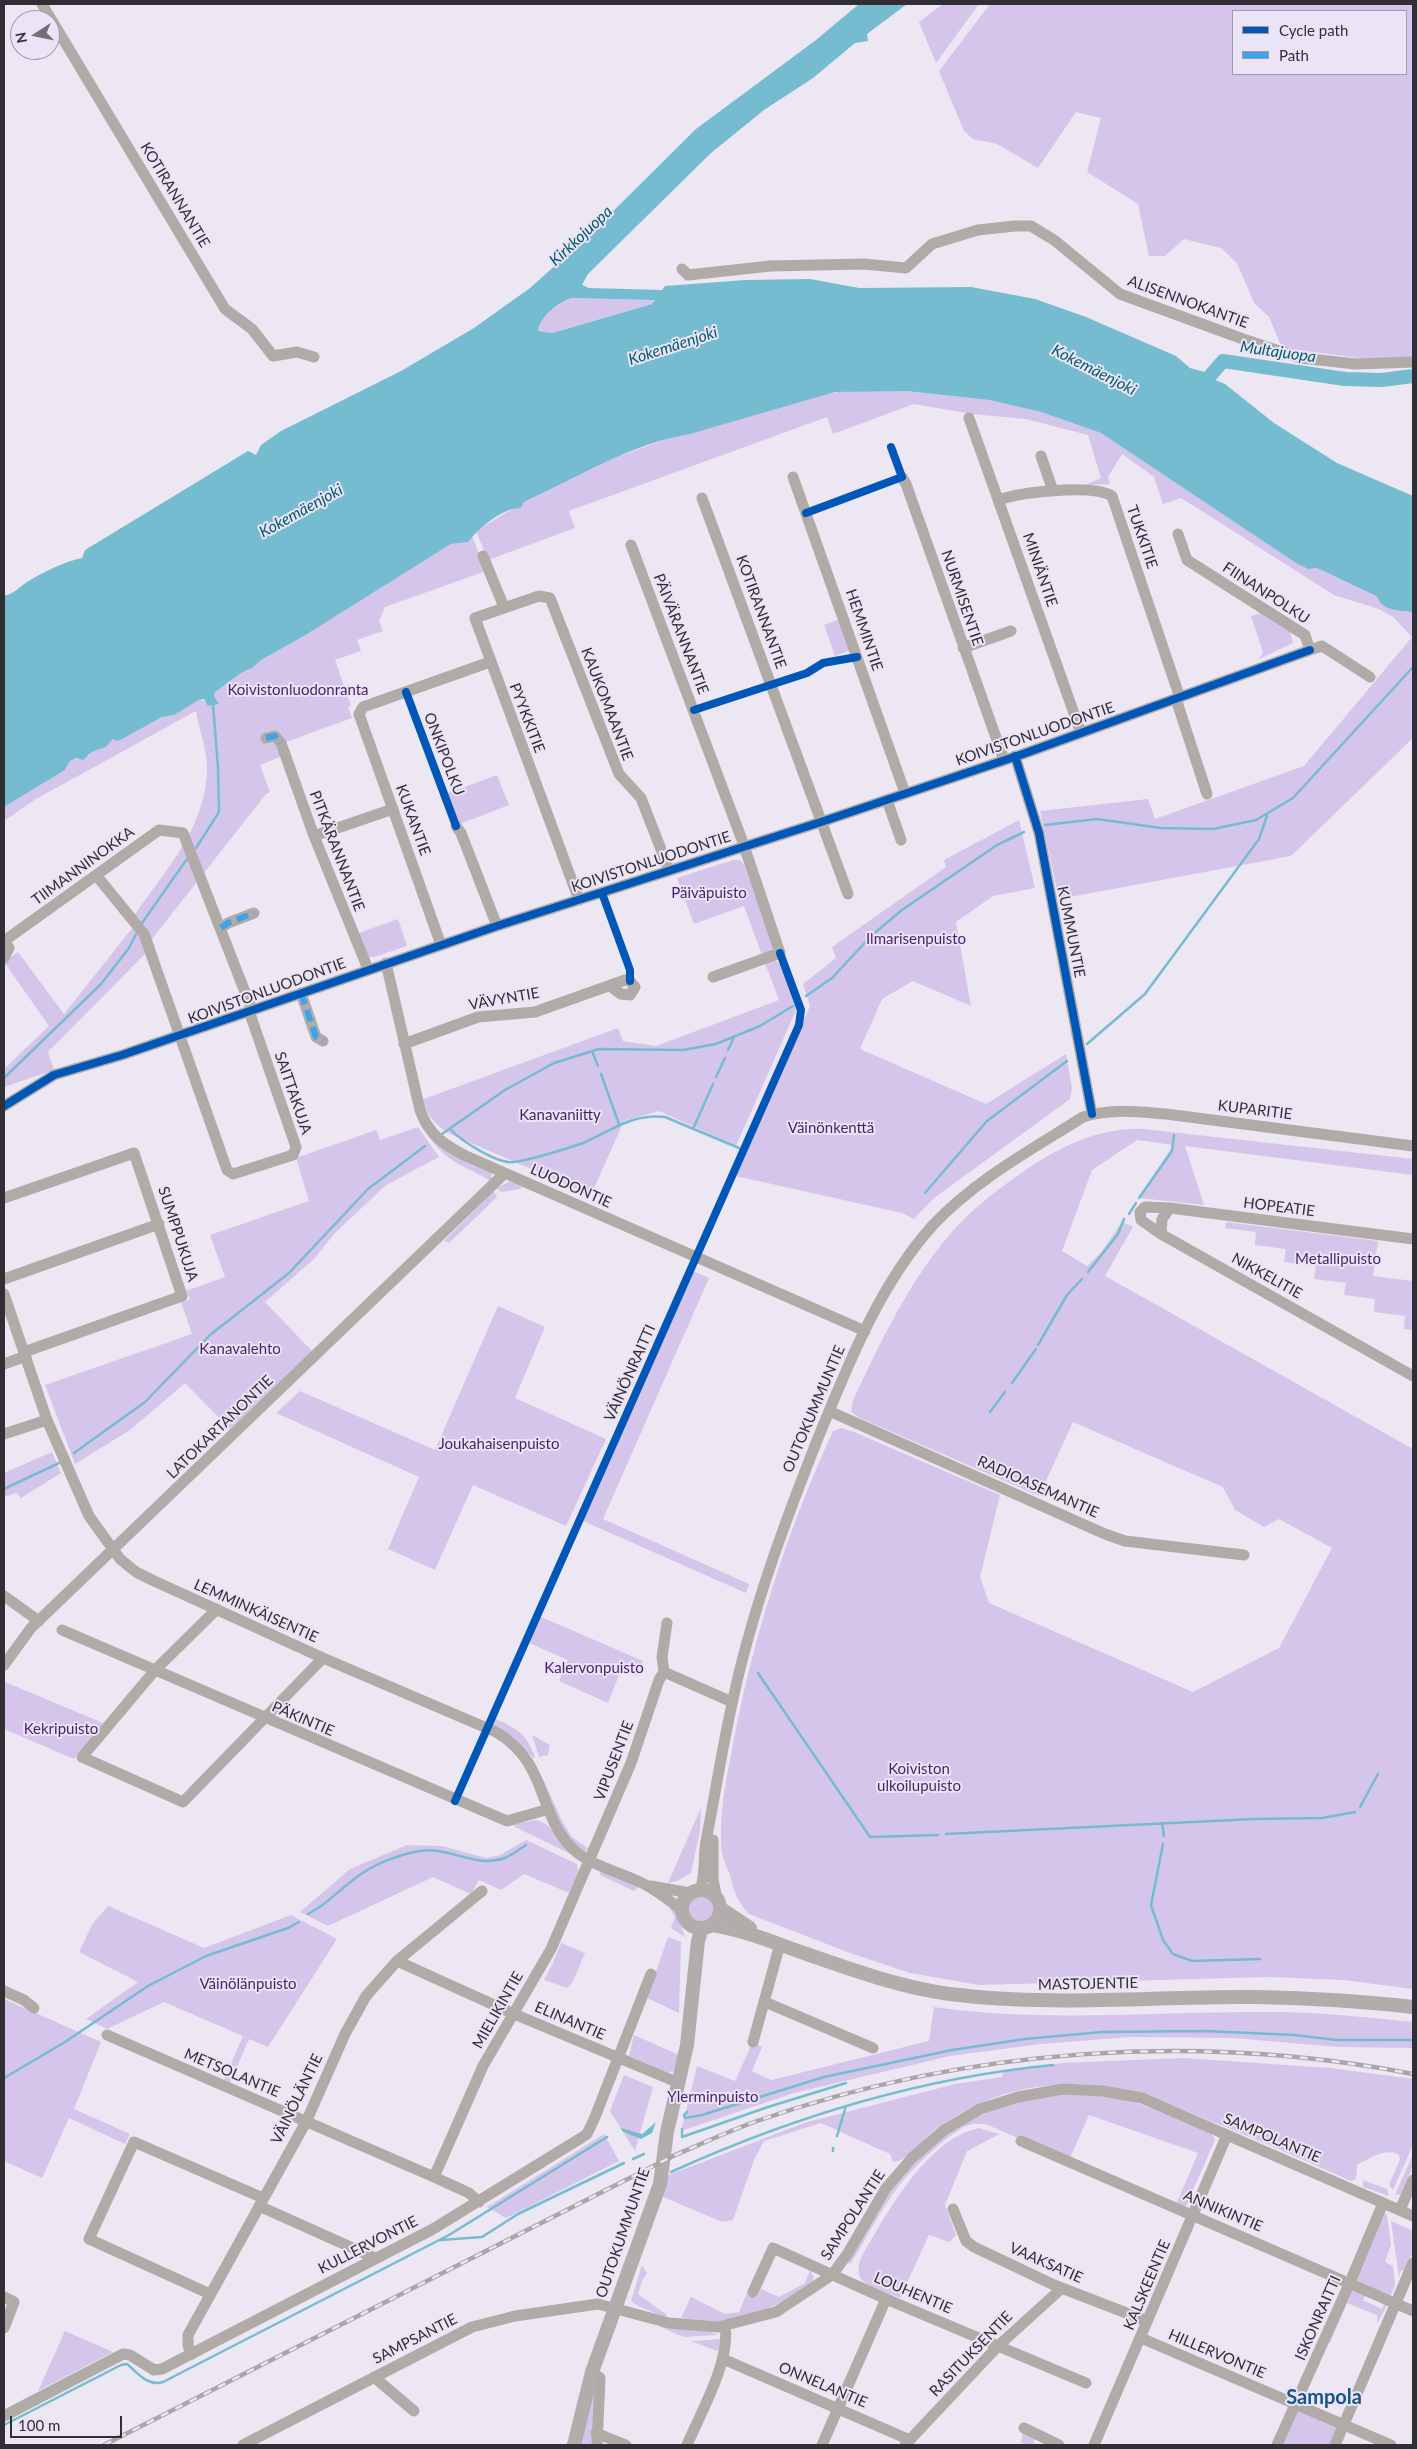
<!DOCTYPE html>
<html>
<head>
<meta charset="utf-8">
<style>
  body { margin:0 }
  #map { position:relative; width:1417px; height:2449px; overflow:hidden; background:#ece7f2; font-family:Lato,sans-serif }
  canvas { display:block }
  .frame { position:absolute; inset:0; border:5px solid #312e35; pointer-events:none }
  .legend { position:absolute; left:1232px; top:10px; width:175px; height:65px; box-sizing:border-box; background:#ebe3f6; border:1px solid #a19ba9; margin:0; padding:6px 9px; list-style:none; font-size:15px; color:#312e35 }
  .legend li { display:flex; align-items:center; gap:10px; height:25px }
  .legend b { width:25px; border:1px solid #a19ba9 }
  .north { position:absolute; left:10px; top:10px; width:50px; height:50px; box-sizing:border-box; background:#ebe3f6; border:1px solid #a19ba9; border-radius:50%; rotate:259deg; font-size:14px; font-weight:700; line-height:20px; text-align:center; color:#312e35 }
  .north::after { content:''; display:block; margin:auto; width:18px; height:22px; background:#726f77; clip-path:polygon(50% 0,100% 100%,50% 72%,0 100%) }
  .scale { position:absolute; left:10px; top:2416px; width:112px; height:22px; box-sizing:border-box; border:2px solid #312e35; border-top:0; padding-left:6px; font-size:15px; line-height:18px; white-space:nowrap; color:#312e35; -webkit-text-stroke:4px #ebe3f6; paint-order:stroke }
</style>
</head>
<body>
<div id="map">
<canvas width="1417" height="2449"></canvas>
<div class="frame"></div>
<ul class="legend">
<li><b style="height:6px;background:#0057b8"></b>Cycle path</li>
<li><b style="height:6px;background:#3ea3eb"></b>Path</li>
</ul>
<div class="north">N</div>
<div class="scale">100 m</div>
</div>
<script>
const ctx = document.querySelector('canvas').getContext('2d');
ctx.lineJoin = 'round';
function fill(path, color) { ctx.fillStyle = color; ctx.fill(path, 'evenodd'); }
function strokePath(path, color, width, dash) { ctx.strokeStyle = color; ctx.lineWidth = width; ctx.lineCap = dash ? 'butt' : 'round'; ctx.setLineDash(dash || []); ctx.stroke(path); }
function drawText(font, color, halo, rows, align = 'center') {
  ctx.font = font + ' Lato,sans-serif'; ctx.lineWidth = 4; ctx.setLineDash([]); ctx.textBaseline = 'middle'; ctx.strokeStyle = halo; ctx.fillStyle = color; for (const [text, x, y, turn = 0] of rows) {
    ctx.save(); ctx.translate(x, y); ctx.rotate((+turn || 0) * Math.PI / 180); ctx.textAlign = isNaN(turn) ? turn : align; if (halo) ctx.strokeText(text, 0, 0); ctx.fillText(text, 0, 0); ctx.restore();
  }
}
const green = new Path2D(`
  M943 4H979L936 63 919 22Z
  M990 4H1413V360H1374L1282 348 1269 317 1254 303 1237 263 1221 248 1184 239 1165 256H1149L1138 204 1087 172 1101 118 1076 112 1038 168 997 144 973 139 964 131 939 71ZM1233 11H1406V74H1233Z
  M571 298 655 300 652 304 551 333 538 331C541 314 557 305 571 298Z
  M848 391H906L989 400 1041 412 1101 433 1296 563 1308 569 1317 568 1378 597C1385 611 1400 611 1413 612V738L1291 856 1059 899 1040 811 1148 799 1155 819 1304 766 1412 637 1393 617 1379 609 1334 595 1181 498 1163 504 1154 477 1122 454 1108 477 1110 484 1085 485 1101 478 1088 435 1026 419 972 414 914 404 833 434 827 417 569 511 575 528 488 560 476 531 514 508H521L524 502 608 460 672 437 700 431 824 394Z
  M472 536 486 571 385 607 379 621 383 631 357 640 361 651 335 660 351 706 348 707 352 718 286 742 290 753 260 765 270 792 266 794 152 939 158 958 150 961 146 953 48 1052 54 1070 4 1087V1069L49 1026 4 962 18 952 64 1014 133 927 135 914C166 870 207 825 207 768 207 750 199 729 196 711L36 799 4 821V807L65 770 70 761 89 756 92 752 106 747 113 739 163 717 174 715 199 700 218 704 214 696 215 692 241 673 252 668 261 660 304 636 451 544 468 542Z
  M1261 613 1290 631 1293 643 1257 660 1263 654 1262 649 1251 616Z
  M840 619 850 650 835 656 824 625Z
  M497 775 509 805 457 825 445 794Z
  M1019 820 1035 888 993 896 956 922 971 1006 913 981 882 999 860 1049 986 1104 1066 1054 1072 1088 1070 1099 934 1198 914 1219 902 1213 736 1176 810 1006 803 984 836 958 832 947 946 867 944 860Z
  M733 860H740L744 865 774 944 771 952 762 955 744 906 694 924 677 878Z
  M398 919 407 946 374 957H367L356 934Z
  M774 960 781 964 797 1008 736 1146 659 1111 624 1121 591 1195 448 1133C435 1124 427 1115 421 1100L618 1028 623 1041 656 1046 779 1000 765 963Z
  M418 1127 439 1157 386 1185 335 1233 314 1259 265 1302 312 1351 230 1429 185 1383 130 1430 75 1464 45 1385 192 1334 181 1302 190 1299 186 1291 225 1277 210 1235 309 1201 296 1158 376 1130 380 1140Z
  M423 1128 488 1169 492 1174 491 1181C459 1163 444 1162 423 1128Z
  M1143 1129 1413 1159V1175L1185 1146 1204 1205 1139 1198 1173 1145 1137 1140 1092 1170 1062 1251 1087 1266 1102 1251 1122 1222 1133 1227 1105 1276 1413 1449V1989L1344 1980 1269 1977 979 1985 910 1973 850 1953 749 1914C737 1901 734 1891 730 1875 727 1867 723 1860 722 1853 718 1822 725 1786 731 1755 751 1644 786 1533 833 1431L841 1428 854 1432 1000 1495 980 1577 989 1603 1193 1692 1279 1648 1332 1548 1279 1519 1264 1527 1235 1510 1223 1487 1165 1462 1167 1457 1165 1462 1073 1422 1039 1496 860 1418 851 1412 853 1400C880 1344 906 1287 946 1239 970 1209 1002 1186 1033 1165 1066 1144 1103 1127 1143 1129Z
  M510 1181 521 1186V1189L501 1192 497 1188Z
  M494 1191 497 1197 449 1243 444 1241Z
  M1226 1222 1378 1241 1373 1276 1413 1281V1330L1404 1329 1405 1316 1374 1312 1375 1299 1344 1295 1346 1283 1314 1279 1316 1266 1284 1262 1286 1249 1255 1245 1256 1232 1225 1228Z
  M693 1271 709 1278 603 1519 749 1584 746 1593 581 1520Z
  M498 1306 545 1327 515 1398 606 1439 566 1526 473 1485 435 1570 388 1549 419 1477 276 1413 300 1391 435 1450Z
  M52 1452 61 1473 21 1498 16 1493 4 1497V1473Z
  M539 1616 643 1661 636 1676 621 1670 608 1703 559 1681 568 1660 527 1642Z
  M5 1682 103 1723 74 1759 4 1729Z
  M494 1718C518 1730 525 1731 535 1757L533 1758 512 1736 491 1724Z
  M532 1735 550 1745 548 1755 539 1757Z
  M538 1768 563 1823 572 1837 589 1849 585 1851C560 1841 548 1792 538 1768Z
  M701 1808 700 1831 691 1873 677 1881 668 1883Z
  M536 1820C552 1823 561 1842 571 1854L515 1827 514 1824Z
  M526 1840 577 1864 578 1872 569 1893 524 1874 501 1890 479 1880 471 1894 433 1877 328 1926 300 1912 350 1869 407 1845 442 1846 486 1858 500 1855Z
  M600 1870 638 1887 634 1891 600 1875Z
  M687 1909a13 13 0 1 1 26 0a13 13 0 1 1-26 0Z
  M108 1906 204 1948 291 1915 337 1939 268 2047 249 2039 230 2083 224 2080 243 2036 164 2002 107 2029 86 2019 138 1982 79 1952 93 1923Z
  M669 1907 676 1912 685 1937 671 1928 675 1917Z
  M668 1937 681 1942 679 2013 647 1998Z
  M561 1943 585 1953 572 1983 567 1988 544 1980 552 1965Z
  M4 1999 101 2042 74 2109 130 2134 125 2144 69 2118 42 2178 4 2161Z
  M934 2007C1045 2023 1158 2011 1270 2012 1318 2012 1365 2017 1413 2022V2048L1338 2047 1234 2038 1131 2037 1041 2044 950 2056 794 2093 681 2131 697 2066 735 2081 753 2042 762 2047 752 2071 771 2080 929 2041Z
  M634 2035 679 2055 673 2072H667L629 2056Z
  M1183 2058 1331 2068 1413 2079V2145L1393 2190 1389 2185 1400 2160 1399 2155C1385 2147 1369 2159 1357 2165L1356 2179 1351 2181C1301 2159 1250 2136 1198 2116 1172 2105 1145 2093 1116 2088 1076 2081 1032 2084 993 2098 974 2106 954 2116 937 2128 923 2138 911 2160 893 2162L890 2154 821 2123 764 2141 754 2160 733 2220 722 2222 661 2196 667 2176 674 2173 804 2123 955 2084 1002 2077 1004 2070 1062 2063Z
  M624 2075 653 2087 635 2151 610 2111Z
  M1059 2094C1081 2095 1103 2095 1125 2100 1155 2107 1184 2122 1212 2134L1215 2140 1186 2206 1176 2205 1198 2153 1089 2115 1070 2158 1065 2159 988 2125C981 2124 975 2123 969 2125 948 2133 908 2172 895 2191 879 2213 866 2239 851 2263H847C863 2237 876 2208 894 2184 936 2129 992 2103 1059 2094Z
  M979 2128 1000 2134 967 2151 945 2205 956 2235 949 2242 929 2235 900 2298C889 2293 865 2288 860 2277 854 2263 868 2246 874 2235 896 2198 933 2137 979 2128Z
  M604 2134 619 2161 506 2218 487 2207Z
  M1413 2154V2166L1401 2194 1395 2195Z
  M1363 2180 1387 2189 1389 2196 1363 2187Z
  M1384 2213 1387 2215 1391 2244 1385 2262 1393 2266 1395 2284 1391 2295 1355 2282Z
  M1391 2221 1413 2231V2251L1405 2271 1401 2270 1399 2277Z
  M642 2265 647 2273 642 2281 638 2294 667 2315 665 2317 638 2306 631 2301Z
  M810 2270 813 2276V2283C784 2302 752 2321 716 2321 704 2321 693 2319 681 2318L691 2297 725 2314 739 2312 747 2293 757 2297 761 2289 779 2297 805 2283Z
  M1350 2289 1366 2294 1363 2300 1382 2309 1385 2302 1388 2303 1377 2324V2315L1347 2303 1330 2343 1328 2342Z
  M658 2326 711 2332 717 2335 684 2337Z
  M65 2331 113 2352 38 2391Z
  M720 2339 722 2347 717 2351 691 2341Z
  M595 2385 593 2445H579Z
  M1298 2410 1336 2426 1337 2429 1330 2445H1283Z
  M1023 2433 1035 2438 1033 2445 1021 2443Z`);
const water = new Path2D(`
  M859 4H907L867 34 868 41 855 43 813 78 764 110 711 153 588 274 582 285 589 288 662 290 665 286 745 280 810 279 859 288 971 287 1035 299 1086 317 1176 356 1190 368 1212 374 1215 380 1225 384 1274 423 1337 463 1413 496V612C1404 611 1388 611 1382 604 1378 601 1380 598 1374 595L1317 568 1308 569 1296 563 1101 433 1041 412 989 400 906 391 835 392 690 434C630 444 578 477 524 502L521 508C503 507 479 528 468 542L451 544 304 636 261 660 252 668 241 673 215 692 214 696 219 704 208 706 204 699 199 700 174 715 162 717 122 739 117 741 113 739 106 747 92 752 83 760 77 758 70 761 65 770 4 807V596C15 593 18 588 27 582 44 572 63 562 82 558L85 550 248 451 256 455 261 445 281 431 401 371 474 328 530 288 585 239 696 129 816 40ZM571 298 655 300 652 304 552 333 538 331C541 315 557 304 571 298Z
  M656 2122 652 2133 641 2139 622 2131 621 2128 642 2134Z`);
const stream = new Path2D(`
  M1045 825 1097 819 1161 828 1213 829 1256 820 1293 798 1413 667
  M196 848 219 812 218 768 213 704
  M142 923 187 859
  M806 996 832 978 871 936 902 910 997 845 1024 832
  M1087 1044 1145 994 1259 839 1267 816
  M728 1050 734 1037
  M592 1051 598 1066
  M601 1074 619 1124
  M716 1077 725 1058
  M4 1078 101 984 129 948 136 934
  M450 1129C460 1140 497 1164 513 1162 527 1161 569 1148 583 1143 611 1131 632 1113 665 1117L739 1148
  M693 1129 713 1084
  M442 1134 505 1090 554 1063 599 1049 683 1050 716 1044 760 1026 793 1006
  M925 1193 987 1121 1067 1061
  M1139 1198 1172 1151 1174 1135
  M1129 1214 1136 1203
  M1088 1272 1118 1234 1124 1219
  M1038 1345 1067 1295 1082 1279
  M1012 1383 1036 1349
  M990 1412 1005 1392
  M74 1453 145 1402 210 1335 289 1273 368 1189 425 1146
  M4 1489 59 1463
  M758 1673 870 1837 938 1835
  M1360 1807 1378 1774
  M1162 1823 1164 1836
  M946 1834 1254 1819 1322 1818 1355 1812
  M1163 1844 1151 1905 1163 1940 1173 1954 1192 1961 1260 1959
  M308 1914C326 1905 337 1892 353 1880 371 1865 397 1855 420 1851 450 1846 477 1870 507 1857 513 1854 520 1849 526 1845
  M4 2078 65 2042 148 1986 206 1956 288 1928 299 1922
  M687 2112 684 2115 685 2118 702 2115 824 2077 952 2050 1025 2039 1102 2032 1206 2031 1294 2035 1337 2040H1413
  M682 2129V2137L768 2107 846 2083
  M837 2136 846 2106
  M833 2151V2148
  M633 2159 644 2154
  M671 2172C792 2117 920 2078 1053 2065
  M441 2240 482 2237 518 2214 624 2163
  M4 2425 121 2365 127 2364C138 2373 148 2387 163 2382L449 2235 607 2137`);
const river = new Path2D(`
  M1199 386 1203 384 1223 361 1345 379 1382 380 1413 376`);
const minor = new Path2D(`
  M42 4 225 309 252 329 273 356 297 352 314 357
  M682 269 688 275 770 266 864 264 906 268 932 244 978 230 1015 226H1031L1054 240 1120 294 1243 339 1300 358 1356 364 1413 362
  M969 418 1081 733
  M1041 456 1053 491
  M793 477 905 793
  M902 477 906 484 1004 760
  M702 498 848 894
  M999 500C1021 492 1092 484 1112 496L1180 698
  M1178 534 1187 560 1305 635 1310 650 1322 646 1370 677
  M631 545 742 840 780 953 713 977
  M483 556 504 607
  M963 648 1011 631
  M1176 699 1207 794
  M266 738 275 736 281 743 314 836 368 969
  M1015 756 1039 833 1092 1114
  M887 800 901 840
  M456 826 461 833 497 926
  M314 836 393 809
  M96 875 144 934 227 1170 233 1174 293 1155 296 1147 249 1011
  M579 900 475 618 539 596 550 598 619 774 641 798 669 870
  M221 928 228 923 254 913
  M4 941 159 830 183 833 252 1010
  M441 945 359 714 363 707 490 662
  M4 958 9 948 5 941
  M386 963 420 1110C428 1134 444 1145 466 1156L865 1331
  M301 993 316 1037 323 1041
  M404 1044 478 1017 535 1012 625 980 630 981 635 987 630 995 621 994 610 986
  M4 1106 54 1075 122 1055 497 926 821 822 1023 754 1310 650
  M4 1198 134 1153 182 1296 24 1352
  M1170 1208 1145 1207 1140 1212 1141 1220 1161 1234 1413 1376
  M1161 1234 1162 1219 1170 1208 1413 1239
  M4 1279 159 1224
  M4 1294 47 1420 89 1516 120 1559 136 1572 152 1580 323 1658 496 1732C548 1762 537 1813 572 1848 588 1865 623 1873 644 1884 657 1891 670 1901 682 1910
  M4 1364 26 1356
  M829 1411 1105 1534 1125 1541 1244 1555
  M4 1434 47 1420
  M4 1596 39 1621
  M217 1609 156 1669 82 1757 183 1802 323 1658
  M667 1623 662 1657 664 1672 732 1702
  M62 1630 507 1821 549 1809
  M4 1665 31 1628 505 1173
  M713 1840V1879L717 1899
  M651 1886 690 1893
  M700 1890C706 1874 703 1858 706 1841 715 1795 722 1749 732 1704 751 1613 784 1524 818 1438 848 1365 879 1285 933 1225 975 1180 1031 1150 1083 1117 1109 1108 1139 1112 1166 1114L1413 1146
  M397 1961 514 2014 679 2083
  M4 1991 24 2000 34 2008
  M765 2002 873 2048
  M107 2035 434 2177 469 2193 479 2202
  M753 2042 780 1944
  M1021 2141 1413 2311
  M434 2177 483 2066 551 1949 631 1763 659 1680 664 1672
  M259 2206 375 2258
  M953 2209 966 2241 974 2247 1054 2285 1147 2321
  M1400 2210 1413 2180
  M753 2292 773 2248 886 2299 1086 2383
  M210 2294 89 2239 134 2142 263 2198
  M4 2297 14 2302 4 2328
  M1141 2338 1391 2445
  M192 2354 188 2346V2335L306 2122 345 2034 366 1996 397 1961 482 1891
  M723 2359 910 2440
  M592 2372 600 2378 597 2445
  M374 2377 414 2411
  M4 2416 123 2354 130 2355 154 2370 162 2369 433 2229 581 2138 587 2134 595 2117 651 1974
  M1024 2428 1059 2445
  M596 2433 626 2445
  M243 2445 472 2327 515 2316 598 2304 669 2323 718 2327 776 2312 832 2275 848 2253 886 2188 912 2158 944 2130 980 2109 1018 2097 1063 2089 1103 2091 1142 2098 1413 2216
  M687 2445C700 2414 731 2360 725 2327
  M822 2445 886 2299
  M905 2445 998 2346 1062 2288
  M1094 2445 1227 2135
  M1277 2445 1350 2282 1383 2203
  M1335 2445 1413 2263`);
const major = new Path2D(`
  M682 1909a19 19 0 1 1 38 0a19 19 0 1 1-38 0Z
  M720 1908 750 1928
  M711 1925C741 1929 770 1941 798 1951 847 1968 898 1987 950 1994 1052 2007 1153 1996 1255 1997 1308 1998 1361 2001 1413 2007
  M574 2445 592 2372 660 2184 667 2132 687 2045 698 1941 702 1928`);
const rail = new Path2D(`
  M104 2445 673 2156C701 2144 729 2131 757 2121 967 2048 1195 2032 1413 2074`);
const quiet = new Path2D(`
  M266 738 275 736 281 743
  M221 928 228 923 254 913
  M301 993 316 1037 323 1041`);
const cycleway = new Path2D(`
  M806 513 902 477 891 447
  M406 692 456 826
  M694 710 807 673 823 663 857 657
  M1015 756 1039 833 1092 1114
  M602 893 630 970V981
  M4 1106 54 1075 122 1055 497 926 821 822 1023 754 1310 650
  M455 1801 799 1025 801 1010 780 953`);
const streetNames = [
  ["KOTIRANNANTIE",175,195,59],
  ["ALISENNOKANTIE",1188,302,20],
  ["TUKKITIE",1142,537,71],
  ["MINIÄNTIE",1040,570,71],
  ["FIINANPOLKU",1266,593,33],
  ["NURMISENTIE",962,598,71],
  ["KOTIRANNANTIE",761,612,70],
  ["HEMMINTIE",864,630,71],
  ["PÄIVÄRANNANTIE",681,634,69],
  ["KAUKOMAANTIE",607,704,69],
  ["PYYKKITIE",527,718,69],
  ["KOIVISTONLUODONTIE",1035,734,-19],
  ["ONKIPOLKU",444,754,69],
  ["KUKANTIE",413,820,70],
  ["PITKÄRANNANTIE",337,851,69],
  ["KOIVISTONLUODONTIE",651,862,-18],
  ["TIIMANNINOKKA",83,866,-36],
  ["KUMMUNTIE",1071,932,79],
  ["KOIVISTONLUODONTIE",267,991,-20],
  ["VÄVYNTIE",504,999,-10],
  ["SAITTAKUJA",293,1093,71],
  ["KUPARITIE",1255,1110,7],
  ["LUODONTIE",571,1186,24],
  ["HOPEATIE",1279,1207,7],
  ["SUMPPUKUJA",178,1234,72],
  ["NIKKELITIE",1267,1276,29],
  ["VÄINÖNRAITTI",630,1373,-66],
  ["OUTOKUMMUNTIE",814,1409,-67],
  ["LATOKARTANONTIE",220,1427,-44],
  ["RADIOASEMANTIE",1038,1487,24],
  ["LEMMINKÄISENTIE",256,1611,24],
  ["PÄKINTIE",303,1719,23],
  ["VIPUSENTIE",614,1761,-69],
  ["MASTOJENTIE",1088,1984,-1],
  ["MIELIKINTIE",498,2010,-60],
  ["ELINANTIE",570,2021,23],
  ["METSOLANTIE",232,2073,23],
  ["VÄINÖLÄNTIE",297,2099,-64],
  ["SAMPOLANTIE",1272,2138,23],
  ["ANNIKINTIE",1223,2211,23],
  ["SAMPOLANTIE",853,2215,-57],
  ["OUTOKUMMUNTIE",623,2233,-71],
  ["KULLERVONTIE",368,2245,-27],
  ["VAAKSATIE",1046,2263,24],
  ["KALSKEENTIE",1147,2285,-67],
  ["LOUHENTIE",913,2293,23],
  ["ISKONRAITTI",1318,2318,-66],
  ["SAMPSANTIE",415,2339,-27],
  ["RASITUKSENTIE",971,2354,-46],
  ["HILLERVONTIE",1217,2354,23],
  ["ONNELANTIE",823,2385,23]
];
const parkNames = [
  ["Koivistonluodonranta",298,690],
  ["Päiväpuisto",709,893],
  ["Ilmarisenpuisto",916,939],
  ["Kanavaniitty",560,1115],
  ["Väinönkenttä",831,1128],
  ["Metallipuisto",1338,1259],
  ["Kanavalehto",240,1349],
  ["Joukahaisenpuisto",499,1444],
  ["Kalervonpuisto",594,1668],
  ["Kekripuisto",61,1729],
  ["Koiviston",919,1769],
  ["ulkoilupuisto",919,1786],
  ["Väinölänpuisto",248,1984],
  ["Ylerminpuisto",713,2097]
];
const waterNames = [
  ["Kirkkojuopa",581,236,-43],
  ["Kokemäenjoki",673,346,-18],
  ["Multajuopa",1278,352,8],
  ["Kokemäenjoki",1094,370,27],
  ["Kokemäenjoki",301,511,-29]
];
const districtNames = [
  ["Sampola",1324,2398]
];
fill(green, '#d6c5eb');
fill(water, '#75bcd0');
strokePath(stream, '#75bcd0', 2.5);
strokePath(river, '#75bcd0', 14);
strokePath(minor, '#b0aba7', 11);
strokePath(major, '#b2acab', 14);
strokePath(rail, '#aaa6a5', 4.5);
strokePath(rail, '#ebe3f6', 2.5, [8]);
strokePath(quiet, '#3ea3eb', 6, [12, 6]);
strokePath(cycleway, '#0057b8', 8);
drawText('15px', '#312e35', '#ebe3f6', streetNames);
drawText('15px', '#481f6c', '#ebe3f6', parkNames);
drawText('italic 16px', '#005c6d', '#ebe3f6', waterNames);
drawText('bold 20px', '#145585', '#ebe3f6', districtNames);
</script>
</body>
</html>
